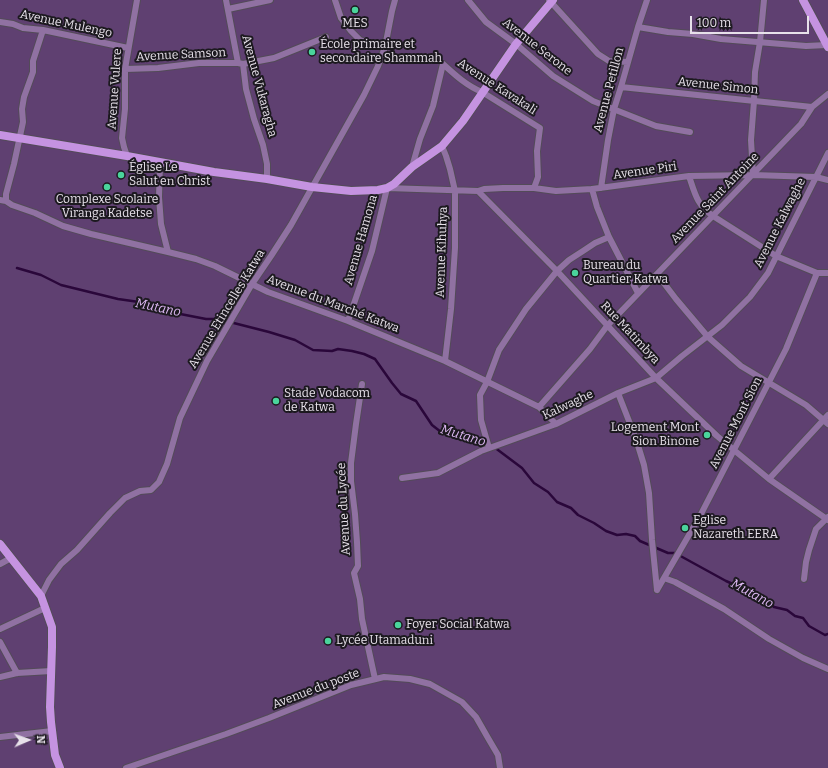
<!DOCTYPE html>
<html>
<head>
<meta charset="utf-8">
<style>
  body { margin:0 }
  #map { position:relative; width:828px; height:768px; overflow:hidden; background:#372f3c; font-family:Bitter,serif }
  canvas { display:block }
  .north { position:absolute; left:8px; top:720px; width:40px; height:40px; -webkit-text-stroke:3px #1c191f; paint-order:stroke; rotate:88deg; font-size:11px; font-weight:700; line-height:16px; text-align:center; color:#e7e1ea }
  .north::after { content:''; display:block; margin:auto; width:14px; height:18px; background:#e7e1ea; clip-path:polygon(50% 0,100% 100%,50% 72%,0 100%) }
  .scale { position:absolute; left:690px; top:16px; width:119px; height:18px; box-sizing:border-box; border:2px solid #e7e1ea; border-top:0; padding-left:5px; font-size:12px; line-height:14px; white-space:nowrap; color:#e7e1ea; -webkit-text-stroke:3px #1c191f; paint-order:stroke }
</style>
</head>
<body>
<div id="map">
<canvas width="828" height="768"></canvas>
<div class="north">N</div>
<div class="scale">100 m</div>
</div>
<script>
const ctx = document.querySelector('canvas').getContext('2d');
ctx.lineJoin = 'round';
function fill(path, color) { ctx.fillStyle = color; ctx.fill(path, 'evenodd'); }
function strokePath(path, color, width, dash) { ctx.strokeStyle = color; ctx.lineWidth = width; ctx.lineCap = dash ? 'butt' : 'round'; ctx.setLineDash(dash || []); ctx.stroke(path); }
function drawText(font, color, halo, rows, align = 'center') {
  ctx.font = font + ' Bitter,serif'; ctx.lineWidth = 4; ctx.setLineDash([]); ctx.textBaseline = 'middle'; ctx.strokeStyle = halo; ctx.fillStyle = color; for (const [text, x, y, turn = 0] of rows) {
    ctx.save(); ctx.translate(x, y); ctx.rotate((+turn || 0) * Math.PI / 180); ctx.textAlign = isNaN(turn) ? turn : align; if (halo) ctx.strokeText(text, 0, 0); ctx.fillText(text, 0, 0); ctx.restore();
  }
}
const green = new Path2D(`
  M0 0H828V768H0Z`);
const stream = new Path2D(`
  M17 268 41 275 61 285 118 299 139 302 170 312 206 319H218L269 332 295 340 313 350 332 351 338 349 352 351 364 354 375 359 392 383 401 394 416 401 432 425 441 432 447 434 468 437 478 442 486 444
  M494 447 522 468 534 483 548 492 557 502 571 508 578 515 594 523 606 531 617 535 626 534 635 536 640 541 668 553H675L726 581 764 598 774 607 787 610 795 616 803 618 809 626 825 635 828 634`);
const street = new Path2D(`
  M226 0 238 63 243 64 246 89 254 119 263 145 267 164V179
  M335 0 341 18 351 31 360 40 372 45 385 47
  M468 0 486 22 516 44 553 76 593 101 656 126 690 132
  M549 0 598 54 609 61 628 62
  M228 9 270 0
  M0 22 13 24 23 28 43 30 128 48
  M638 27 668 32 693 34 721 39 806 46 827 45
  M243 64 274 58 326 37
  M125 69 158 68 199 63H238
  M621 87 812 107
  M442 146 446 156 450 169 455 191V248L451 309 445 361
  M127 156 124 147 122 138 125 109V69L137 0
  M160 162 159 197 161 224 168 252
  M412 167 420 139 433 106 443 64C455 75 467 86 482 92L540 128 537 151 538 177 534 188
  M753 175 751 140 754 101 755 72 760 42 764 0
  M689 176C695 194 697 205 713 216L776 256 817 273H828
  M601 188 608 140 614 109 621 87 638 27 647 0
  M592 189 597 207 609 237 638 293
  M478 191 484 189 503 188H534L556 191 592 189 689 176 753 175 816 177 828 180
  M0 200 6 201 12 205 35 213 63 226 91 234 168 252 196 259 215 266 268 292 348 321 445 361 539 407 556 424
  M6 201V194L14 164 23 122 22 109 24 97 33 72V61L43 30
  M657 274 676 299 708 337 741 366 806 405 828 424
  M348 321 372 251 387 188 478 191 557 271 656 378 717 436 769 479 828 520
  M362 384 356 424 351 463V481L355 514 357 542 358 566 354 573 360 599 362 619 375 679
  M618 393 636 439 644 465 649 493 652 540 657 590
  M539 407 590 349 607 326 801 124 812 107 828 94
  M489 448 481 420 480 395 487 382 499 350 526 309 557 271 569 260 583 251 595 243 609 237
  M402 478 438 473 481 451 556 424 618 393 656 378 682 356 722 325 750 297 768 273 828 153
  M769 479 828 415
  M0 564 11 558
  M664 578 675 582 724 609 769 639 803 658 828 669
  M804 579 806 562 809 550 816 529 828 517
  M657 590 700 516 786 349 817 273
  M41 596 49 580 61 564 77 550 110 513 125 498 140 491 151 490 159 482 167 464 180 418 207 361 252 284 271 256 291 225 364 95 378 66 385 47 392 11 395 0
  M0 629 45 608
  M0 642 17 673
  M0 677 17 673 51 671
  M0 737 52 731
  M126 768 226 734 269 718 351 685 384 677 410 679 430 684 462 702 476 717 488 738 498 755 500 768`);
const secondary = new Path2D(`
  M803 0 828 47
  M0 135 127 156 214 172 267 179 312 187 351 191 378 190 387 188 394 184 412 167 442 146 463 121 516 44 553 0
  M0 544 41 596 52 627V647L50 707 51 722 55 755 60 768`);
const markers = [
  [355,10,4,"#4ad49c"],
  [312,52,4,"#4ad49c"],
  [121,175,4,"#4ad49c"],
  [107,187,4,"#4ad49c"],
  [575,273,4,"#4ad49c"],
  [276,401,4,"#4ad49c"],
  [707,435,4,"#4ad49c"],
  [685,528,4,"#4ad49c"],
  [398,625,4,"#4ad49c"],
  [328,641,4,"#4ad49c"]
];
const streetNames = [
  ["Avenue Mulengo",66,24,12],
  ["Avenue Serone",537,47,38],
  ["Avenue Samson",181,55,-3],
  ["Avenue Vukaragha",259,86,75],
  ["Avenue Simon",718,86,6],
  ["Avenue Kavakali",497,87,33],
  ["Avenue Vulere",115,89,-86],
  ["Avenue Petillon",609,90,-75],
  ["Avenue Piri",645,171,-8],
  ["Avenue Saint Antoine",715,198,-46],
  ["Avenue Kalwaghe",780,223,-63],
  ["Avenue Hamona",361,240,-74],
  ["Avenue Kihuhya",442,252,-88],
  ["Avenue du Marché Katwa",333,304,21],
  ["Avenue Etincelles Katwa",227,309,-59],
  ["Rue Matimbya",630,333,47],
  ["Kalwaghe",568,405,-25],
  ["Avenue Mont Sion",736,423,-63],
  ["Avenue du Lycée",344,509,-93],
  ["Avenue du poste",316,689,-21]
];
const poiNames = [
  ["MES",355,24,"center"],
  ["École primaire et",320,45],
  ["secondaire Shammah",320,59],
  ["Église Le",129,168],
  ["Salut en Christ",129,182],
  ["Complexe Scolaire",107,200,"center"],
  ["Viranga Kadetse",107,214,"center"],
  ["Bureau du",583,266],
  ["Quartier Katwa",583,280],
  ["Stade Vodacom",284,394],
  ["de Katwa",284,408],
  ["Logement Mont",699,428,"right"],
  ["Sion Binone",699,442,"right"],
  ["Eglise",693,521],
  ["Nazareth EERA",693,535],
  ["Foyer Social Katwa",406,625],
  ["Lycée Utamaduni",336,641]
];
const waterNames = [
  ["Mutano",158,308,12],
  ["Mutano",463,436,17],
  ["Mutano",752,594,29]
];
fill(green, '#5f4071');
strokePath(stream, '#2a073a', 2.5);
strokePath(street, '#534b58', 8);
strokePath(secondary, '#534b58', 10);
strokePath(street, '#9071a2', 6);
strokePath(secondary, '#c593e1', 8);
for (const [x, y, r, color] of markers) { const dot = new Path2D(); dot.arc(x, y, r, 0, 2 * Math.PI); ctx.fillStyle = color; ctx.fill(dot); strokePath(dot, '#1c191f', 1.5); }
drawText('12px', '#e7e1ea', '#1c191f', streetNames);
drawText('12px', '#e7e1ea', '#1c191f', poiNames, 'left');
drawText('italic 13px', '#ddb8f3', '#1c191f', waterNames);
</script>
</body>
</html>
